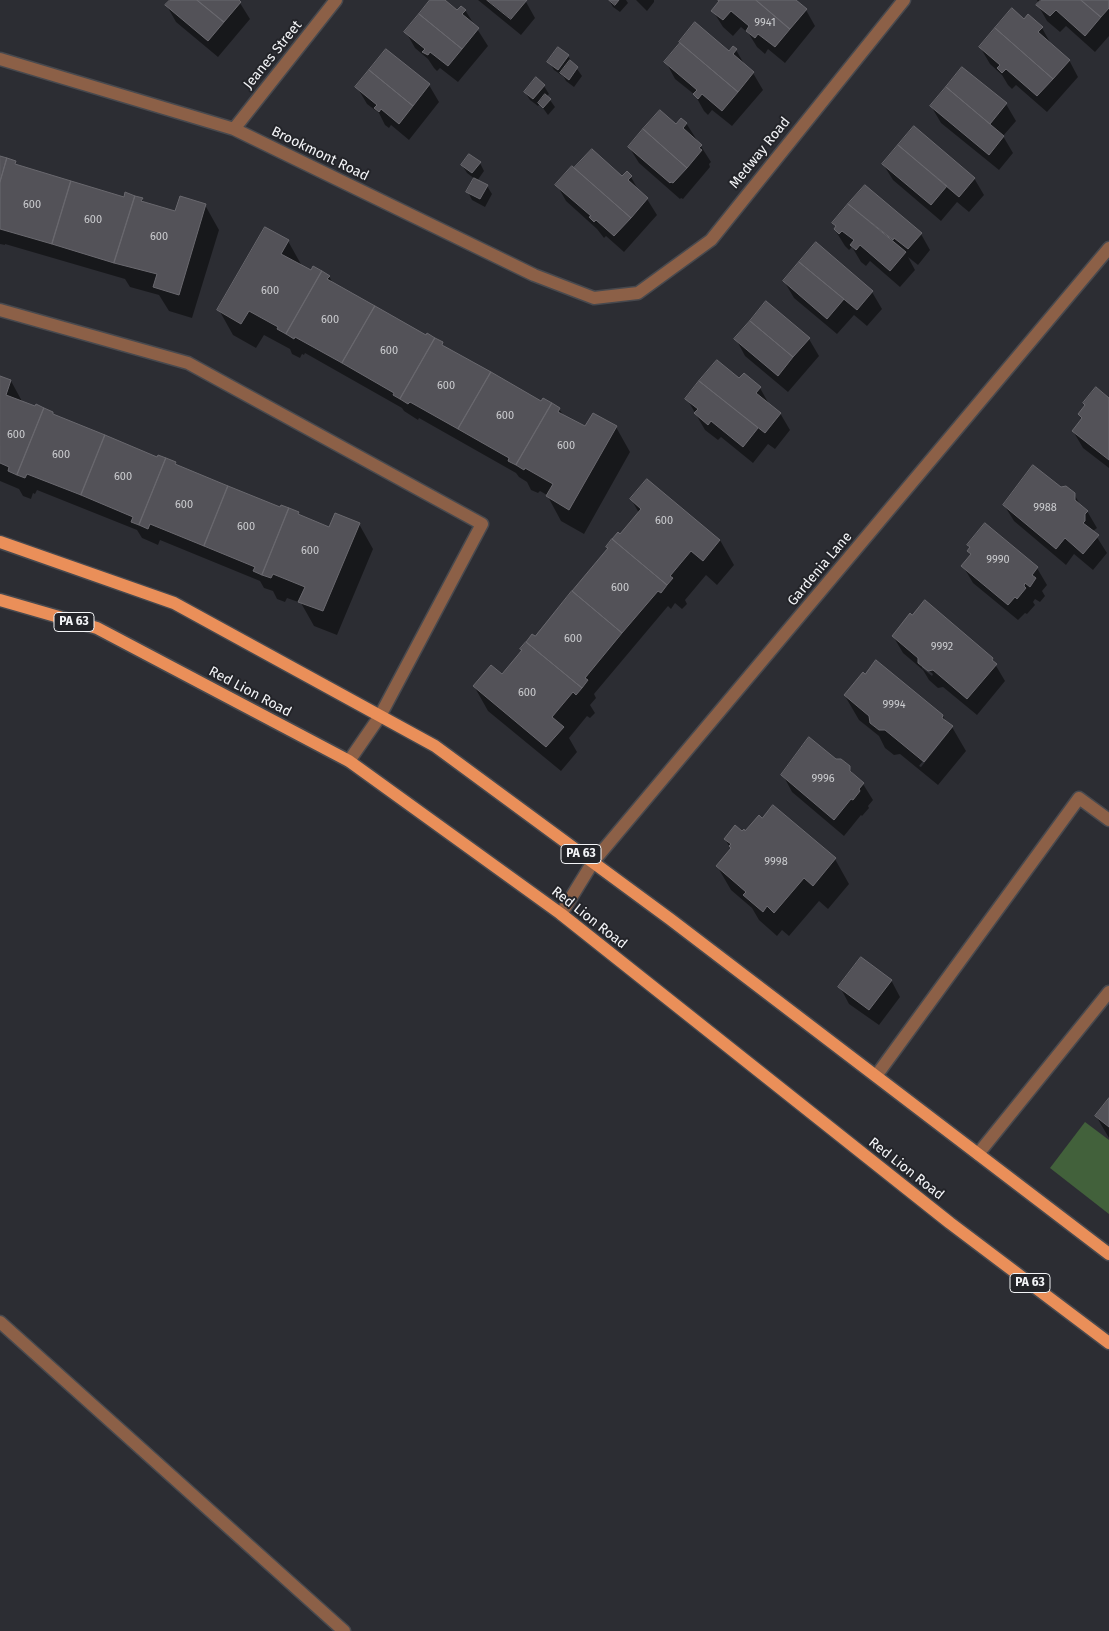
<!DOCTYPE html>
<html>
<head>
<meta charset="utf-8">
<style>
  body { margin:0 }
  canvas { display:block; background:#2c2d33 }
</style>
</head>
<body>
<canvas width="1109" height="1631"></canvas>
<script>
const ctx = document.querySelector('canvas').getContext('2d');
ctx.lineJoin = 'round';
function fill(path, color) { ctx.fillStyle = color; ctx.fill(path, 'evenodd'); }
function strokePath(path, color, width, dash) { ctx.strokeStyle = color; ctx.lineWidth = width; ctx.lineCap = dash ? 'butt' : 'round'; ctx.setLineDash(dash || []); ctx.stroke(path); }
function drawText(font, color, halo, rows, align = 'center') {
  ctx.font = font + ' "Fira Sans",sans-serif'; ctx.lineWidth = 4; ctx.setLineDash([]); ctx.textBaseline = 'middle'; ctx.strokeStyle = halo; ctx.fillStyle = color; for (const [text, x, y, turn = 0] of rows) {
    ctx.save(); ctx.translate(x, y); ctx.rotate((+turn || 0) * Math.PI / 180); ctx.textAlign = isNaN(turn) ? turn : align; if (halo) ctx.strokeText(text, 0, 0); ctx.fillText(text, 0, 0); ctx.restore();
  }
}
const green = new Path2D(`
  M1085 1122 1109 1140V1214L1050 1168Z`);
const shadow = new Path2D(`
  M172 0H237L240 3 250 19 218 57 176 22 167 6Z
  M432 0H443L457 12 465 10 488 46 458 82 440 68 437 71 434 68 428 59 415 48 406 32Z
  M478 0H525L535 18 521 35Z
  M609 0H626L628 3 620 12 613 7Z
  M636 0H654V2L647 11Z
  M718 0H794L806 10 815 26 785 63 768 49 765 54 757 47 749 34 741 27 733 36 723 27 713 11 719 2Z
  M1037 0H1109V36L1095 52 1066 26 1060 32 1047 21 1038 5 1039 4Z
  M1024 21 1042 28 1051 44 1069 60 1078 77 1047 112 1016 85 1012 89 1008 85 1002 75 990 64 980 47Z
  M681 44 729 53 733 48 736 50 746 67 753 73 763 90 732 126 712 110 708 115 704 111 695 95 675 79 666 62Z
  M387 51 429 85 439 102 409 140 391 125 389 128 385 125 379 113 367 104 357 87Z
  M568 56 582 76 574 87 566 81 564 77 554 70 549 62Z
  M963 69 1006 104 1016 121 1003 136 1013 153 999 170 941 123 931 106Z
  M544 86 549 94 546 97 550 100 555 107 548 115 540 104 538 106 530 100 525 92Z
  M686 123 711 162 709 164 710 167 683 199 681 198 680 199 639 163 629 147 676 126Z
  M0 157 15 162 17 166 125 198 142 199 144 204 176 213 205 205 219 230 192 318 169 311 159 295 130 287 125 279 5 244V245L0 244Z
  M480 163 484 171 477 181 487 186 492 194 485 207 472 200 468 192 475 179 467 173 462 165Z
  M883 164 974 178 984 195 969 212 957 202 941 221 893 180Z
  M631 177 640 193 647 199 657 215 624 252 606 236 604 238 597 229 566 201 557 185Z
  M865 186 921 234 930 250 918 265 908 257 915 270 900 287 870 261 866 266 861 262 852 247 849 250 845 246 835 230 836 228 834 223Z
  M288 241 302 266 311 272 329 276 333 284 426 337 442 343 445 348 542 403 559 409 564 416 585 428 616 427 630 452 584 534 561 521 547 495 540 491 538 493 531 490 527 482 519 477 516 473 419 418 418 420 404 411 402 408 305 353 304 355 302 354 300 358 292 354 290 349 264 335 256 348 233 335 219 310Z
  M784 281 872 292 882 309 867 326 854 315 837 334 794 298Z
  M767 303 809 339 819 356 788 392 745 356 736 339Z
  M717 362 740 380 760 388 769 404 780 413 790 430 775 449 768 444 753 463 721 437 718 440 705 430 687 399Z
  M0 377 11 381 23 403 53 413 55 416 158 458 175 463 177 466 281 509 298 513 299 516 330 529 359 524 373 549 337 635 314 626 301 603 287 598 285 602 277 599 273 591 264 588 260 581 160 540 158 545 149 541 142 538 137 530 37 490 35 494 33 493 31 499 23 496 19 489 0 481Z
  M1109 399V468L1083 448 1073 431 1082 420 1079 415Z
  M1060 488 1074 494 1081 506 1087 511 1097 528 1093 531 1107 553 1093 570 1074 554 1066 565 1014 521 1004 505Z
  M631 499 720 540 734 565 717 585 706 575 685 600 687 604 682 609 675 603 671 609 668 606 594 694 596 698 590 705 595 713 590 718 587 716 569 738 577 752 561 771 488 711 474 686 502 676 535 638 639 513Z
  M985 525 1037 568 1047 585 1042 591 1045 596 1040 602 1035 599 1033 602 1035 605 1027 614 1025 613 1018 620 973 583 963 566 972 556 969 551 970 549 968 545Z
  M893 636 992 659 1005 681 977 715 943 687 938 688 929 680 923 670 903 653ZM922 665 933 674 932 676 922 668Z
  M845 696 943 716 946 722 952 727 966 751 938 785 900 754 894 755 885 748 879 736 859 720ZM948 730 949 732 921 767 919 766Z
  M836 760 849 767 854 776 863 784 873 800 868 806 869 808 862 816 861 815 844 836 792 792 783 775Z
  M773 806 835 859 849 884 828 909 819 901 789 936 782 930 777 936 759 920 752 908 731 890 717 866 731 849 725 839 742 832H745L762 819Z
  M891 980 900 997 879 1025 849 1004 840 987Z
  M1109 1100V1138L1096 1116Z`);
const building = new Path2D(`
  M170 0H197L224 22 208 41 165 5Z
  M197 0H239L241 2 224 22Z
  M430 0H445L457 10 461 6 466 10 462 14 479 28 462 49 419 14Z
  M487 0H527L511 19Z
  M609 0H619L615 5Z
  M718 0H756L790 29 775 47 758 34 755 38 746 31 749 26 731 11 723 20 711 11 719 1Z
  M756 0H796L807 9 790 29Z
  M1041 0H1081L1101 17 1085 36 1056 10 1050 16 1036 5Z
  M1081 0H1109V8L1101 17Z
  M1012 8 1024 19 1028 14 1043 27 1038 32 1070 60 1053 79 995 28Z
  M419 14 462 49 448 66 430 52 428 55 422 52 425 49 404 32Z
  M695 22 729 51 733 46 737 49 733 54 754 72 738 92 679 42Z
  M995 28 1053 79 1037 96 1006 69 1002 73 997 68 1000 65 979 47Z
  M680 43 738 92 722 111 702 94 698 99 693 94 697 90 664 62Z
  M558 47 569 55 558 70 547 62Z
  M386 49 430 84 413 106 369 70Z
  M570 60 578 67 569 80 560 73Z
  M962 67 1007 103 990 124 946 87Z
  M369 70 413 106 399 124 381 109 379 112 374 108 377 105 355 87Z
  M536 77 545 85 533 99 524 92Z
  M946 87 1004 136 989 155 930 106Z
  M545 94 551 99 543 108 538 103Z
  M660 110 676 124 681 118 687 123 683 128 702 145 699 148 702 150 687 168 643 129Z
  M914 126 975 178 959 197 898 145Z
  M643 129 687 168 673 183 671 182 670 183 628 147Z
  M898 145 947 186 931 205 882 164Z
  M592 149 622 176 627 171 632 176 628 180 648 198 631 218 574 168Z
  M469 154 481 162 472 173 461 165Z
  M0 156 7 158 0 182Z
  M7 158 16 161 15 164 71 181 52 244 0 229V182Z
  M572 166 631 218 614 236 596 220 594 222 589 217 591 216 555 185Z
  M474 178 488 185 480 199 466 192Z
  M71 181 124 197 125 192 135 196 114 263 52 244Z
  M865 185 922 233 908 249 894 238 893 240 848 204Z
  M135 196 143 198 141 201 175 211 180 196 206 204 179 295 153 287 157 274 114 263Z
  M848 204 906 252 890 271 860 245 856 250 850 245 854 240 842 231 839 234 834 229 836 226 832 223Z
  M265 227 289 240 281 254 311 270 313 266 322 271 286 334 277 329 278 327 249 311 241 324 217 310Z
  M816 242 873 291 857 310 799 262Z
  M799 262 844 299 827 319 783 281Z
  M322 271 330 276 327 279 375 306 342 363 295 337 294 339 286 334Z
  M766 301 810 338 793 357 750 321Z
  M375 306 426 335 427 333 435 338 400 399 393 395 394 393 342 363Z
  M750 321 793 357 778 376 734 339Z
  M435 338 443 342 442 345 491 372 458 429 410 402 408 404 400 399Z
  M717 360 739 378 744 373 761 387 756 393 781 413 765 433 699 381Z
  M491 372 541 401 543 398 552 403 516 465 508 461 509 458 458 429Z
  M0 376 11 380 6 395 35 406 36 404 44 408 17 475 8 471 9 467 0 463Z
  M699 381 758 428 743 447 711 421 708 425 694 413 698 409 685 399Z
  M1096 387 1109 398V460L1072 431 1082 418 1078 414 1085 405 1083 403Z
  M552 403 560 408 558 412 585 426 593 413 617 426 569 510 546 496 553 484 525 468 524 470 516 465Z
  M44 408 53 412V414L105 435 81 495 27 474 25 478 17 475Z
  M105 435 157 457 158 455 166 458 139 525 131 522 133 517 81 495Z
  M166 458 176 462 175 464 228 486 204 546 150 524 148 529 139 525Z
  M1033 465 1061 487 1066 486 1075 493V500L1088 511 1085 514V521L1083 523 1099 535 1083 554 1065 538 1056 549 1003 505Z
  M647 479 720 540 703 561 691 551 670 576 673 578 667 585 612 539 618 532 620 534 641 509 630 499Z
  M228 486 280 507 281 505 289 508 262 575 253 571 255 567 204 546Z
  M289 508 299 512 298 514 329 527 335 513 360 523 323 611 298 602 305 587 273 574 271 578 262 575Z
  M985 523 1038 567 1032 575 1036 578 1030 587 1025 583 1024 586 1026 588 1017 599 1015 597 1008 605 961 566 971 554 967 551 970 547 967 545Z
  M612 539 667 585 661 593 658 591 622 633 572 591 608 548 606 547Z
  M572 591 622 633 585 678 588 680 582 688 526 642 532 634 535 636Z
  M925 600 993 658 992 660 997 664 967 699 933 670 928 671 918 663V658L892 636 910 613 912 615Z
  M526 642 582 688 576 695 573 692 552 717 564 727 546 747 473 686 491 665 502 674 522 650 520 649Z
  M876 660 943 715 942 718 953 726 924 762 885 730H879L870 723 869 716 844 695 863 672 865 674Z
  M809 737 836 759H841L850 766V771L864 783 859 789 860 791 853 800 851 799 834 820 781 775Z
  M773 805 836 858 813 886 804 878 774 913 767 906 763 912 743 895 746 892 716 866 731 848 729 846 731 844 724 839 735 825 742 831 744 829 745 831 759 815 762 818Z
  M861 957 892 980 869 1010 838 987Z
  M1109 1098V1127L1095 1116Z`);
const service = new Path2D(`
  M0 310 188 363 482 524 380 716 349 761
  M876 1076 1079 798 1109 820
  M978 1154 1109 992
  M0 1322 344 1631`);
const minor = new Path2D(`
  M0 59 234 129 534 275 594 298 638 293 711 240 904 0
  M234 129 336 0
  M561 914 593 862 1109 248`);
const primary = new Path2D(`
  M0 542 174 603 435 746 670 919 1109 1254
  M0 600 97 628 349 761 561 914 950 1223 1109 1343`);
const numberNames = [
  ["9941",765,23],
  ["600",32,205],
  ["600",93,220],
  ["600",159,237],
  ["600",270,291],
  ["600",330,320],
  ["600",389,351],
  ["600",446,386],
  ["600",505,416],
  ["600",16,435],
  ["600",566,446],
  ["600",61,455],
  ["600",123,477],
  ["600",184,505],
  ["9988",1045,508],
  ["600",664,521],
  ["600",246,527],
  ["600",310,551],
  ["9990",998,560],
  ["600",620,588],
  ["600",573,639],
  ["9992",942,647],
  ["600",527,693],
  ["9994",894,705],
  ["9996",823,779],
  ["9998",776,862]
];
const shields = [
  [74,622,40],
  [581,854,40],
  [1030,1283,40]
];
const shieldNames = [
  ["PA 63",74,622],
  ["PA 63",581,854],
  ["PA 63",1030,1283]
];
const streetNames = [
  ["Jeanes Street",273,55,-51],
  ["Medway Road",760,153,-51],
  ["Brookmont Road",320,154,26],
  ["Gardenia Lane",820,569,-50],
  ["Red Lion Road",250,692,28],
  ["Red Lion Road",589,918,38],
  ["Red Lion Road",906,1169,38]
];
fill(green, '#42613b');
fill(shadow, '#0007');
fill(building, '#535258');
strokePath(building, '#69686e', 1);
strokePath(service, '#48494e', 15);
strokePath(minor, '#48494e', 15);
strokePath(primary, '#48494e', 15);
strokePath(service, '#8c6047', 12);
strokePath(minor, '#8c6047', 12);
strokePath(primary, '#ea8f59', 12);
drawText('11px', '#cbcccf', null, numberNames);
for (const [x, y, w] of shields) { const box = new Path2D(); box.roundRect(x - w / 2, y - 9.5, w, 19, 4); ctx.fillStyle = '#232429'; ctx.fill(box); strokePath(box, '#f3f4f7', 1); }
drawText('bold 12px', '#f3f4f7', null, shieldNames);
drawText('14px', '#f3f4f7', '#232429', streetNames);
</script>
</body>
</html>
